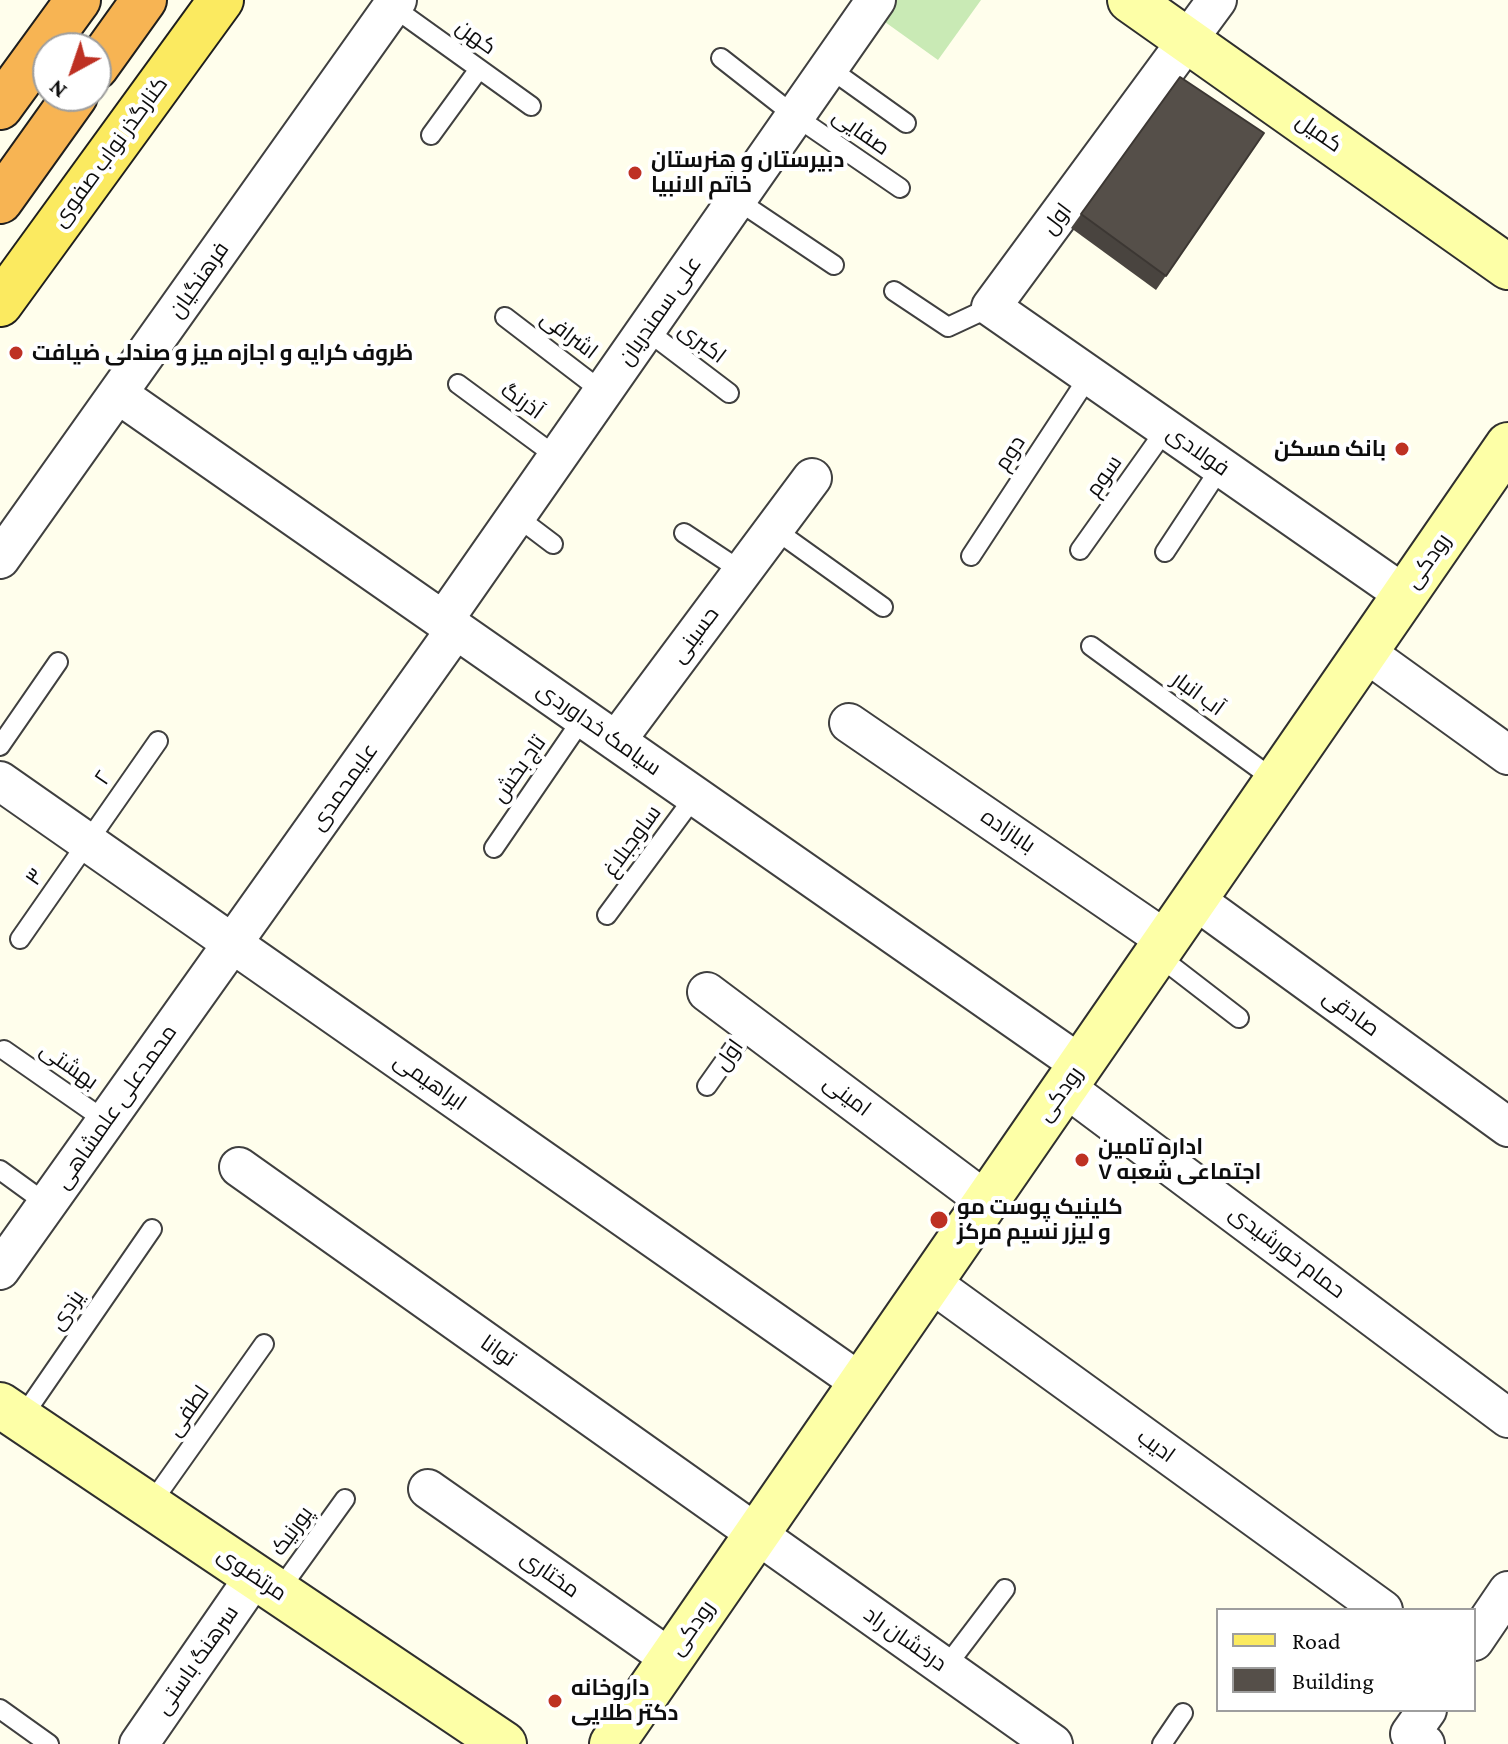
<!DOCTYPE html>
<html>
<head>
<meta charset="utf-8">
<style>
  body { margin:0 }
  #map { position:relative; width:1508px; height:1744px; overflow:hidden; background:#fffeec; font-family:"Crimson Pro",serif }
  canvas { display:block }
  .legend { position:absolute; left:1216px; top:1608px; width:260px; height:104px; box-sizing:border-box; background:#fff; border:2px solid #9e9e9e; margin:0; padding:10px 14px; list-style:none; font-size:24px; color:#0d0d0d }
  .legend li { display:flex; align-items:center; gap:16px; height:40px }
  .legend b { width:40px; border:2px solid #9e9e9e }
  .north { position:absolute; left:32px; top:32px; width:80px; height:80px; box-sizing:border-box; background:#fff; border:2px solid #9e9e9e; border-radius:50%; rotate:220deg; font-size:22px; font-weight:700; line-height:32px; text-align:center; color:#0d0d0d }
  .north::after { content:''; display:block; margin:auto; width:28px; height:36px; background:#be3123; clip-path:polygon(50% 0,100% 100%,50% 72%,0 100%) }
</style>
</head>
<body>
<div id="map">
<canvas width="1508" height="1744"></canvas>
<ul class="legend">
<li><b style="height:10px;background:#fbea60"></b>Road</li>
<li><b style="height:22px;background:#554f49"></b>Building</li>
</ul>
<div class="north">N</div>
</div>
<script>
const ctx = document.querySelector('canvas').getContext('2d');
ctx.lineJoin = 'round';
function fill(path, color) { ctx.fillStyle = color; ctx.fill(path, 'evenodd'); }
function strokePath(path, color, width, dash) { ctx.strokeStyle = color; ctx.lineWidth = width; ctx.lineCap = dash ? 'butt' : 'round'; ctx.setLineDash(dash || []); ctx.stroke(path); }
function drawText(font, color, halo, rows, align = 'center') {
  ctx.font = font + ' "Crimson Pro",Cairo,serif'; ctx.lineWidth = 8; ctx.setLineDash([]); ctx.textBaseline = 'middle'; ctx.strokeStyle = halo; ctx.fillStyle = color; for (const [text, x, y, turn = 0] of rows) {
    ctx.save(); ctx.translate(x, y); ctx.rotate((+turn || 0) * Math.PI / 180); ctx.textAlign = isNaN(turn) ? turn : align; if (halo) ctx.strokeText(text, 0, 0); ctx.fillText(text, 0, 0); ctx.restore();
  }
}
const green = new Path2D(`
  M890 0H981L938 60 878 17Z`);
const lane = new Path2D(`
  M393 7 531 106
  M721 58 795 116 900 188
  M829 68 906 123
  M431 135 479 69
  M737 200 834 265
  M894 291 948 327 991 307
  M505 317 603 392
  M646 330 729 393
  M458 384 557 457
  M516 516 553 544
  M774 529 883 607
  M684 533 743 572
  M1080 550 1166 429
  M1165 552 1221 467
  M971 556 1089 376
  M1091 646 1276 781
  M0 746 58 662
  M494 848 583 718
  M607 915 695 796
  M20 939 158 741
  M1156 954 1239 1018
  M4 1050 106 1121
  M707 1086 751 1024
  M0 1170 47 1204
  M21 1419 152 1229
  M150 1505 264 1344
  M278 1592 345 1499
  M945 1668 1005 1589
  M0 1709 49 1744
  M1162 1744 1183 1713`);
const street = new Path2D(`
  M1217 0 991 307 1405 595
  M118 394 1081 1065
  M0 559 397 0
  M443 621 876 0
  M1365 652 1508 755
  M849 723 1166 940
  M616 741 812 478
  M0 781 861 1383
  M1194 899 1508 1127
  M707 992 986 1201
  M1065 1087 1508 1418
  M239 1167 1053 1744
  M0 1270 456 629
  M930 1282 1383 1610
  M428 1489 671 1659
  M1474 1641 1508 1591
  M139 1744 255 1576
  M1425 1744 1410 1734 1427 1710`);
const secondary = new Path2D(`
  M1130 0 1508 267
  M0 1405 504 1744
  M612 1744 1508 445`);
const primary = new Path2D(`
  M0 304 221 0`);
const highway = new Path2D(`
  M96 67 144 0
  M0 107 78 0
  M0 201 75 96`);
const wall = new Path2D(`
  M1180 77 1264 133 1156 290 1071 228Z`);
const building = new Path2D(`
  M1180 77 1264 133 1166 276 1081 214Z`);
const markers = [
  [635,173,8,"#be3123"],
  [16,353,8,"#be3123"],
  [1402,449,8,"#be3123"],
  [1082,1160,8,"#be3123"],
  [939,1220,10,"#be3123"],
  [555,1701,8,"#be3123"]
];
const streetNames = [
  ["کهن",476,37,36],
  ["صفایی",861,132,35],
  ["کمیل",1319,133,35],
  ["کنارگذر نواب صفوی",110,152,-54],
  ["اول",1057,219,-53],
  ["فرهنگیان",199,280,-55],
  ["علی سمندریان",660,311,-55],
  ["اشرافی",569,335,37],
  ["اکبری",702,343,37],
  ["آذرنگ",522,401,36],
  ["فولادی",1198,451,35],
  ["دوم",1010,453,-57],
  ["سوم",1104,476,-55],
  ["رودکی",1428,561,-55],
  ["حسینی",695,635,-53],
  ["آب انبار",1198,694,36],
  ["سیامک خداوردی",599,729,35],
  ["تاج بخش",519,769,-55],
  ["۲",103,778,-56],
  ["علیمحمدی",344,787,-55],
  ["بابازاده",1008,831,34],
  ["ساوجبلاغ",632,841,-54],
  ["۳",35,877,-55],
  ["صادقی",1351,1013,36],
  ["اول",729,1055,-55],
  ["بهشتی",69,1066,35],
  ["ابراهیمی",430,1082,35],
  ["رودکی",1060,1094,-55],
  ["امینی",847,1096,37],
  ["محمدعلی علمشاهی",116,1107,-55],
  ["حمام خورشیدی",1287,1252,37],
  ["یزدی",67,1310,-55],
  ["توانا",498,1351,35],
  ["لطفی",188,1411,-55],
  ["ادیب",1156,1446,36],
  ["پورنیک",292,1531,-54],
  ["مرتضوی",252,1574,34],
  ["مختاری",550,1574,35],
  ["رودکی",692,1628,-55],
  ["درخشان راد",905,1639,35],
  ["سرهنگ باستی",197,1660,-55]
];
const poiNames = [
  ["دبیرستان و هنرستان",651,160],
  ["خاتم الانبیا",651,185],
  ["ظروف کرایه و اجازه میز و صندلی ضیافت",32,353],
  ["بانک مسکن",1386,449,"right"],
  ["اداره تامین",1098,1147],
  ["اجتماعی شعبه ۷",1098,1172],
  ["کلینیک پوست مو",957,1207],
  ["و لیزر نسیم مرکز",957,1232],
  ["داروخانه",571,1688],
  ["دکتر طلایی",571,1713]
];
fill(green, '#c9eab5');
strokePath(lane, '#404040', 22);
strokePath(street, '#404040', 42);
strokePath(secondary, '#2f2f2f', 48);
strokePath(primary, '#1e1e1e', 48);
strokePath(highway, '#1e1e1e', 48);
strokePath(lane, '#fff', 18);
strokePath(street, '#fff', 38);
strokePath(secondary, '#fdffa7', 44);
strokePath(primary, '#fbea60', 44);
strokePath(highway, '#f7b453', 44);
fill(wall, '#49443f');
fill(building, '#554f49');
strokePath(building, '#3c3733', 2);
for (const [x, y, r, color] of markers) { const dot = new Path2D(); dot.arc(x, y, r, 0, 2 * Math.PI); ctx.fillStyle = color; ctx.fill(dot); strokePath(dot, '#fff', 3); }
drawText('22px', '#0d0d0d', '#fff', streetNames);
drawText('bold 22px', '#0d0d0d', '#fff', poiNames, 'left');
</script>
</body>
</html>
